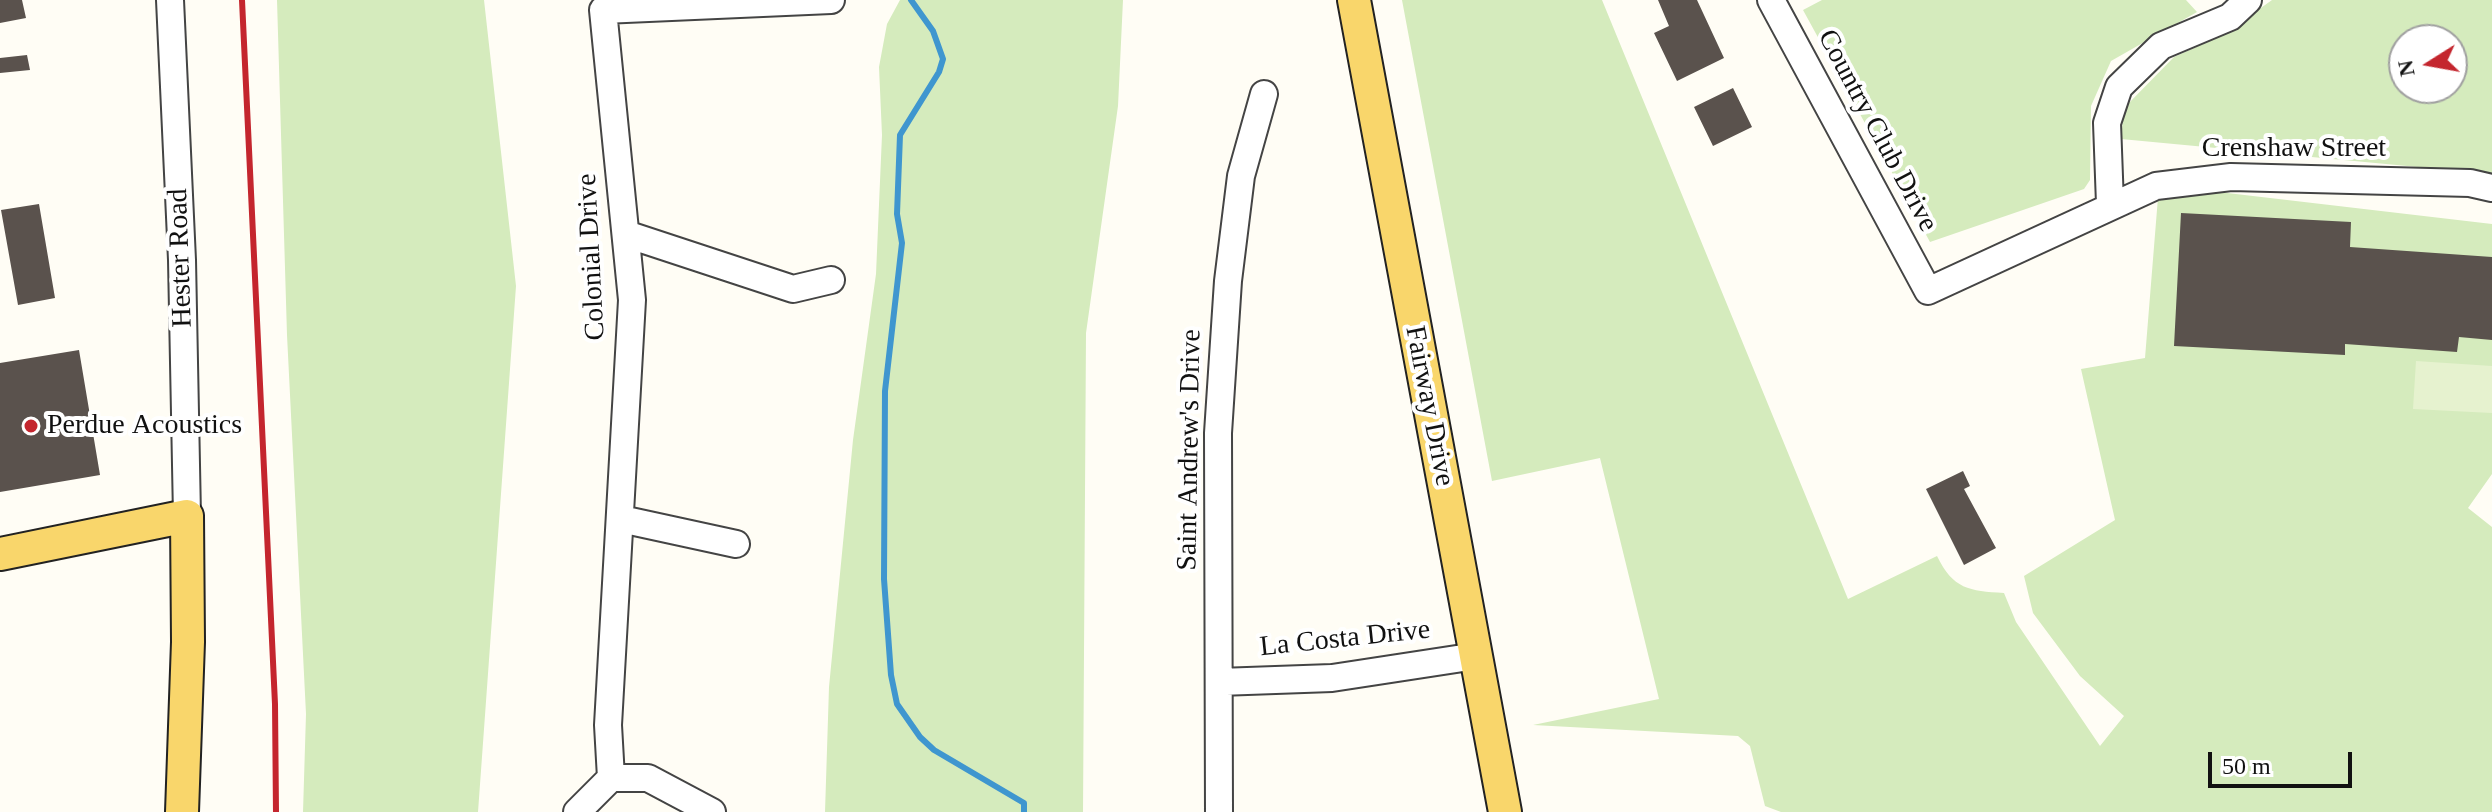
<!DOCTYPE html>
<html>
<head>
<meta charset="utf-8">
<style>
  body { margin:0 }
  #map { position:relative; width:2492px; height:812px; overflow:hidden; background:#fffdf5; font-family:"Times New Roman",serif }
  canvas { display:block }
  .north { position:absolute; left:2388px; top:24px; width:80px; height:80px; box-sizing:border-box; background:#fff; border:2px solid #a0a0a0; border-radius:50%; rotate:259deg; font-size:22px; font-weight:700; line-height:32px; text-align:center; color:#111 }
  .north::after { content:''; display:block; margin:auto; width:28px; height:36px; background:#c4262e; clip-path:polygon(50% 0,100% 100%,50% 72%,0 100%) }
  .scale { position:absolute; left:2208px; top:752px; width:144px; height:36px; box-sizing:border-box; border:4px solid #111; border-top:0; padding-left:10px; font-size:24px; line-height:28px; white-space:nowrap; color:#111; -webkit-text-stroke:6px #fff; paint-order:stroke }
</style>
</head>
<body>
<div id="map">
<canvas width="2492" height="812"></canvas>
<div class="north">N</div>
<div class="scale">50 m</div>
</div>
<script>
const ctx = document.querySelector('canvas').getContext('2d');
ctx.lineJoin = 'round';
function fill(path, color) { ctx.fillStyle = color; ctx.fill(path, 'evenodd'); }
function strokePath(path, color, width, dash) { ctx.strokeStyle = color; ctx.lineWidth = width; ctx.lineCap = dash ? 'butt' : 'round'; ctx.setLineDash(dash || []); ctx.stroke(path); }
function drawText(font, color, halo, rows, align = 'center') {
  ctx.font = font + ' "Times New Roman",serif'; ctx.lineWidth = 8; ctx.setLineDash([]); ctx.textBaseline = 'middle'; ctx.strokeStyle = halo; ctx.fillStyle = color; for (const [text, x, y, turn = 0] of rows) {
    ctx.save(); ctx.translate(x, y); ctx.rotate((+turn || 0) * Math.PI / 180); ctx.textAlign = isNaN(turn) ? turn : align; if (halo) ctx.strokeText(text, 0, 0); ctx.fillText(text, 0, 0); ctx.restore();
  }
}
const green = new Path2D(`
  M277 0H484L516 286 478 812H303L306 714 287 335Z
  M900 0H1123L1118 106 1086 333 1083 812H825L829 687 853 440 876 274 882 135 879 67 887 24Z
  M1402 0H1602L1848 599 1937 556C1953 589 1969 591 2004 593L2016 622 2100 746 2124 716 2080 676 2033 613 2024 576 2115 520 2081 369 2145 358 2159 185 2492 224V474L2468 508 2492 527V812H1781L1765 806 1750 746 1738 736 1533 725 1659 699 1600 458 1492 481Z
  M1822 0H2186L2197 12 2111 61 2091 106 2090 180 2084 189 1930 242 1803 10Z
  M2272 0H2492V174L2121 139 2124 108 2174 57 2223 35ZM2404 40H2452V88H2404Z`);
const pitch = new Path2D(`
  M2416 361 2492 366V413L2413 409Z`);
const stream = new Path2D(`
  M911 0 933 31 943 59 939 72 900 135 897 214 902 243 885 391 884 579 891 675 897 704 920 737 934 750 1024 803V812`);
const building = new Path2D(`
  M0 0H22L26 18 0 23Z
  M1658 0H1697L1724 58 1677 81 1654 33 1669 26Z
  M27 55 30 70 0 73V58Z
  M1733 88 1752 127 1713 146 1694 107Z
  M39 204 55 298 18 305 1 210Z
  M2181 213 2351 222 2350 247 2492 257V340L2459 337 2457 352 2345 344V355L2174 346Z
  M79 350 100 475 0 492V363Z
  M1963 471 1970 486 1964 489 1996 548 1964 565 1926 489Z`);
const minor = new Path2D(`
  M170 0 182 260 187 516
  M1771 0 1928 291 2156 186 2231 177 2470 183 2492 188
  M2110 204 2107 123 2119 87 2161 46 2230 17 2248 0
  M626 234 793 289 831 280
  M621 519 736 544
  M1219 682 1332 678 1476 656
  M611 778H648L712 812
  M577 812 611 778 608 725 632 300 603 10 831 0
  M1219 812 1218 433 1228 281 1241 176 1264 94`);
const major = new Path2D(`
  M1354 0 1505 812
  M0 554 187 516 188 642 182 812`);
const rail = new Path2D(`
  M242 0 275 704 276 812`);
const markers = [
  [31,426,8,"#c4262e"]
];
const streetNames = [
  ["Country Club Drive",1877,131,62],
  ["Crenshaw Street",2294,149],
  ["Colonial Drive",592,257,-93],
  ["Hester Road",181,258,-92],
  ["Fairway Drive",1429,406,79],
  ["Saint Andrew's Drive",1190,450,-89],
  ["La Costa Drive",1345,639,-6]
];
const poiNames = [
  ["Perdue Acoustics",47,426]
];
fill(green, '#d5ebbd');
fill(pitch, '#e6f2cf');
strokePath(stream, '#3f96cf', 6);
fill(building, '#5a524d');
strokePath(minor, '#444', 30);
strokePath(major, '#222', 36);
strokePath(minor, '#fff', 26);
strokePath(major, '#f9d66b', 32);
strokePath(rail, '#c4262e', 6);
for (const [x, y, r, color] of markers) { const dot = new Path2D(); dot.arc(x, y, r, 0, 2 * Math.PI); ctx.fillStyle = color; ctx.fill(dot); strokePath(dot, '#fff', 3); }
drawText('28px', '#111', '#fff', streetNames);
drawText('28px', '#111', '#fff', poiNames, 'left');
</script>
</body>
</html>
